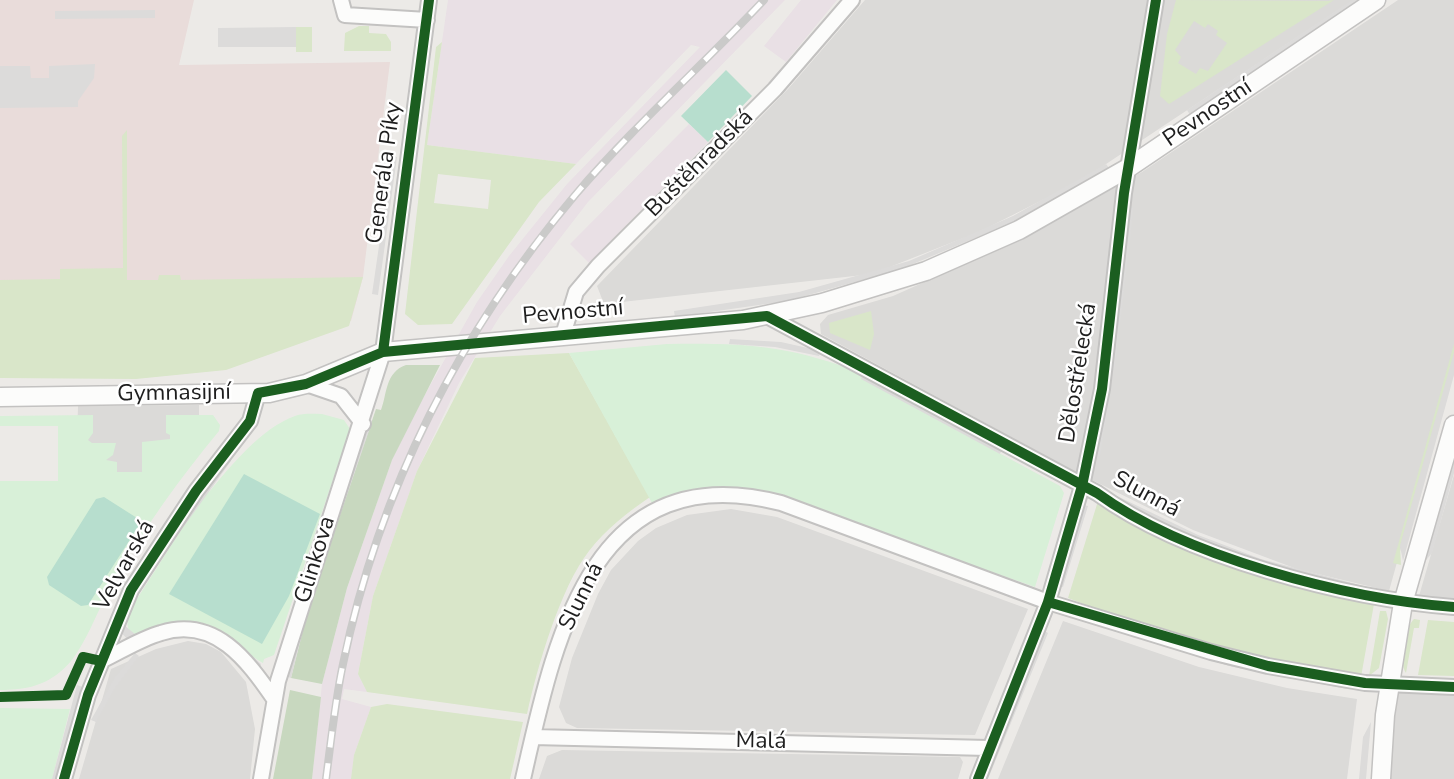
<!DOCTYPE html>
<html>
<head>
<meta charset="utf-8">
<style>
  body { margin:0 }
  canvas { display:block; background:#eceae7 }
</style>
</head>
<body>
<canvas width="1454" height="779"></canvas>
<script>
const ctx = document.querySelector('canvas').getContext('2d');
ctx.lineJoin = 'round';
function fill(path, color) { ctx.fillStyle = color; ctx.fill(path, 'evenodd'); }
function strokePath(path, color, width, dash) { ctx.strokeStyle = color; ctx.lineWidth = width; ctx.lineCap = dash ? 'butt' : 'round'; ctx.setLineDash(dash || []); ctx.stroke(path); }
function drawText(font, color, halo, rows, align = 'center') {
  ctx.font = font + ' "Nunito Sans",sans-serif'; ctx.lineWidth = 5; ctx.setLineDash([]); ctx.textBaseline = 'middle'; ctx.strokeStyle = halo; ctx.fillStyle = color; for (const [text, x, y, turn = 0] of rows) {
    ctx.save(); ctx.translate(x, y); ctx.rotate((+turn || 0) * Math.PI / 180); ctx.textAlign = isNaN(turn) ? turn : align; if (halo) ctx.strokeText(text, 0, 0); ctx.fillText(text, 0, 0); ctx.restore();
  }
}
const residential = new Path2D(`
  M865 0H1353L1082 180 981 231 872 274 604 304 597 286 788 89Z
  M1398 0H1454V358L1389 591 1297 569 1193 530 1070 469 821 334 820 324 828 315 893 296 1019 240 1142 172Z
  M199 405V438L154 481 107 483 77 441 78 406Z
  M1454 475V598L1419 596Z
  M731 509 777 517 1028 609 975 735 577 728 566 723 559 707 572 658 598 594 611 570 638 541 656 528 687 515Z
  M1063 621 1199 667 1287 688 1357 699 1347 779H998Z
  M188 641 206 644 221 652 246 682 255 729 250 779H79L111 669 156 649Z
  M1389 684 1454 687V779H1381Z
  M562 750 960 757 963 762 958 779H539L547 756Z`);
const commercial = new Path2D(`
  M0 0H194L179 65 390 62 363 277 351 321 0 324Z`);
const industrial = new Path2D(`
  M448 0H785L588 202 500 316 459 383 417 471 373 596 358 674 367 692 344 689 342 699 371 707 354 755 351 779H312L322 684 347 588 392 460 413 416 477 302 509 256 567 184 700 47 691 45 576 164 427 145Z
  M801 0H837L786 62 764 46Z
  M689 124 708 142 589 263 570 244Z`);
const grass = new Path2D(`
  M1176 0 1328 1 1334 0 1169 104 1160 96 1167 34ZM1194 21 1205 28 1208 24 1218 31 1216 35 1227 43 1208 71 1200 68 1196 74 1178 63 1181 57 1175 50Z
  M359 26H369V33L386 34 391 42V51H344L345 33Z
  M296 27H312V52H296Z
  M442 42 427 145 576 164 539 202 452 324 418 325 405 314 436 47ZM438 174 491 180 488 209 434 203Z
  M127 130V280H158L159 275H180L181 280 363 277 349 326 226 370 136 379 0 378V280L60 279V269L123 268 122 136Z
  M871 311 874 334 870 350 830 333 829 323Z
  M1454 344V356L1400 546 1401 565 1393 563Z
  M569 353 650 497C627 513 606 529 589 551 560 588 537 668 527 714L367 692 358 674 373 596 417 471 475 358Z
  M1098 501 1339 595 1374 604 1361 677 1241 655 1147 628 1068 598Z
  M1380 611H1386L1388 619 1379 668 1369 676Z
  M1414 619 1420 620 1419 628H1414L1406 673C1398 661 1404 629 1414 619Z
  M1428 620 1454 622V676L1418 675Z
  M387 704 523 722 510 779H351L354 755 371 707Z`);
const forest = new Path2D(`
  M406 365H440L392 460 347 588 322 684 291 678 309 606 376 409 381 410C387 395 385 372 406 365Z
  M290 690 321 697 312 779H273Z`);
const park = new Path2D(`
  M667 344C745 343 790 345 863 374L862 379 1060 486 1064 493 1035 587 751 488 693 489 652 503 569 353Z
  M322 414 344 420 350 429 274 655 264 659 263 663C239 650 227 628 198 623 177 619 144 640 129 632L126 616 206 491 209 492C231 466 261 428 295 416 303 413 313 414 322 414Z
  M93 415V433L88 440 92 443H116L113 455 106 460 117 462V472H142V442L170 439V435L166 433V415H213L220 425 219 431C180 478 145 527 114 580 98 607 84 654 60 672 42 687 22 690 0 690V481H58V426H0V416Z
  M0 708 70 709 52 779H0Z`);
const pitch = new Path2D(`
  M726 70 752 96 708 142 681 116Z
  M244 474 320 514 289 596 262 644 169 594Z
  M104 497 137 518 138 527 88 605 81 606 49 585 47 577 96 499Z`);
const parking = new Path2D(`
  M1352 0H1362L1190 115 1187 110Z
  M155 10V18L55 19V11Z
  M296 27V47H218V28Z
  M95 64 94 78 78 101V107L0 108V66H30L31 78H49V66Z
  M392 156 397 157 378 295 372 294Z
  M1106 164 1109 168 1011 223 901 269 787 301 675 317 674 311 799 292 909 261 1013 216Z
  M1127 208H1133L1130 241 1116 357 1100 456H1095Z
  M730 339 781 342 821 351 819 356 775 347 729 344Z
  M1454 352V375L1403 561 1400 546Z
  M863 374 1002 449 1000 454 861 379Z
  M366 424 371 425 309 606 291 678 285 676Z
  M1454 448V473L1432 553 1422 565Z
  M227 457 231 461 149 575 124 619V625L136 635 178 623 203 624 233 638 261 664 260 669 205 629 134 641 127 639 119 630V616Z
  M709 487 765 491 1021 583 1020 588 764 497 663 505 661 500Z
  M1117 496 1198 535 1261 559 1375 589 1373 594 1275 569 1185 535 1114 501Z
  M1083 505 1088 506 1063 587 1058 586Z
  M1080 619 1348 684 1347 689 1229 666Z
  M1043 630 1048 633 1022 696 988 779H982Z
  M135 653 139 656 115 688 96 722 91 720 115 677Z
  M77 685 83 687 57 779H52Z
  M1371 722 1366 779H1359L1363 737Z`);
const minor = new Path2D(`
  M341 0 345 15 427 20
  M767 316 1097 493C1185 557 1346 599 1454 607
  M563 335 576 292 598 266 775 89 852 0
  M306 384 341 396 363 424
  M101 661C120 652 140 639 161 633 215 616 247 660 274 699
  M533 737 988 748
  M64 779 88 695 131 590 196 491 250 421 258 393
  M261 779 278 681 383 352 429 0
  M523 779C555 638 592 454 781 503L1048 602 1211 652 1268 666 1365 683 1454 687
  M978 779 1048 602 1082 486 1102 389 1124 193 1156 0`);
const tertiary = new Path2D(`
  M0 397 269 393 306 384 383 352 743 320 822 303 926 271 1019 230 1128 168 1376 0
  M1381 779 1385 715 1403 603 1454 425`);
const rail = new Path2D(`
  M326 779C331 741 335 702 343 664 379 489 461 330 576 194 634 126 703 65 764 0`);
const cycleway = new Path2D(`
  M383 352 429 0
  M1048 602 1268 666 1365 683 1454 687
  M0 697 66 695 83 657 101 661
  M64 779 88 695 131 590 196 491 250 421 258 393 306 384 383 352 767 316 1097 493C1185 557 1346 599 1454 607
  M978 779 1048 602 1082 486 1102 389 1124 193 1156 0`);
const streetNames = [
  ["Pevnostní",1208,114,-34],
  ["Buštěhradská",700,164,-45],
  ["Generála Píky",385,173,-82],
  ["Pevnostní",573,313,-5],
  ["Dělostřelecká",1079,373,-81],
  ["Gymnasijní",174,394,-1],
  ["Slunná",1146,495,28],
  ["Glinkova",316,560,-73],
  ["Velvarská",125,566,-61],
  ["Slunná",582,597,-64],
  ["Malá",761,742,1]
];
fill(residential, '#dbdad8');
fill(commercial, '#e9dcda');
fill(industrial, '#e9e0e5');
fill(grass, '#d9e6c9');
fill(forest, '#c8d8bf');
fill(park, '#d8f0d8');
fill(pitch, '#b7dece');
fill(parking, '#dcdbda');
strokePath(minor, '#c3c2c1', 18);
strokePath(tertiary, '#c3c2c1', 21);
strokePath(minor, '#fcfcfb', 14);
strokePath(tertiary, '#fcfcfb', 18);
strokePath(rail, '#cacac9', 8);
strokePath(rail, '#fff', 5, [16]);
strokePath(cycleway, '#1b5e20', 10);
drawText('23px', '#1e1e1e', '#fff', streetNames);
</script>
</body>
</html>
